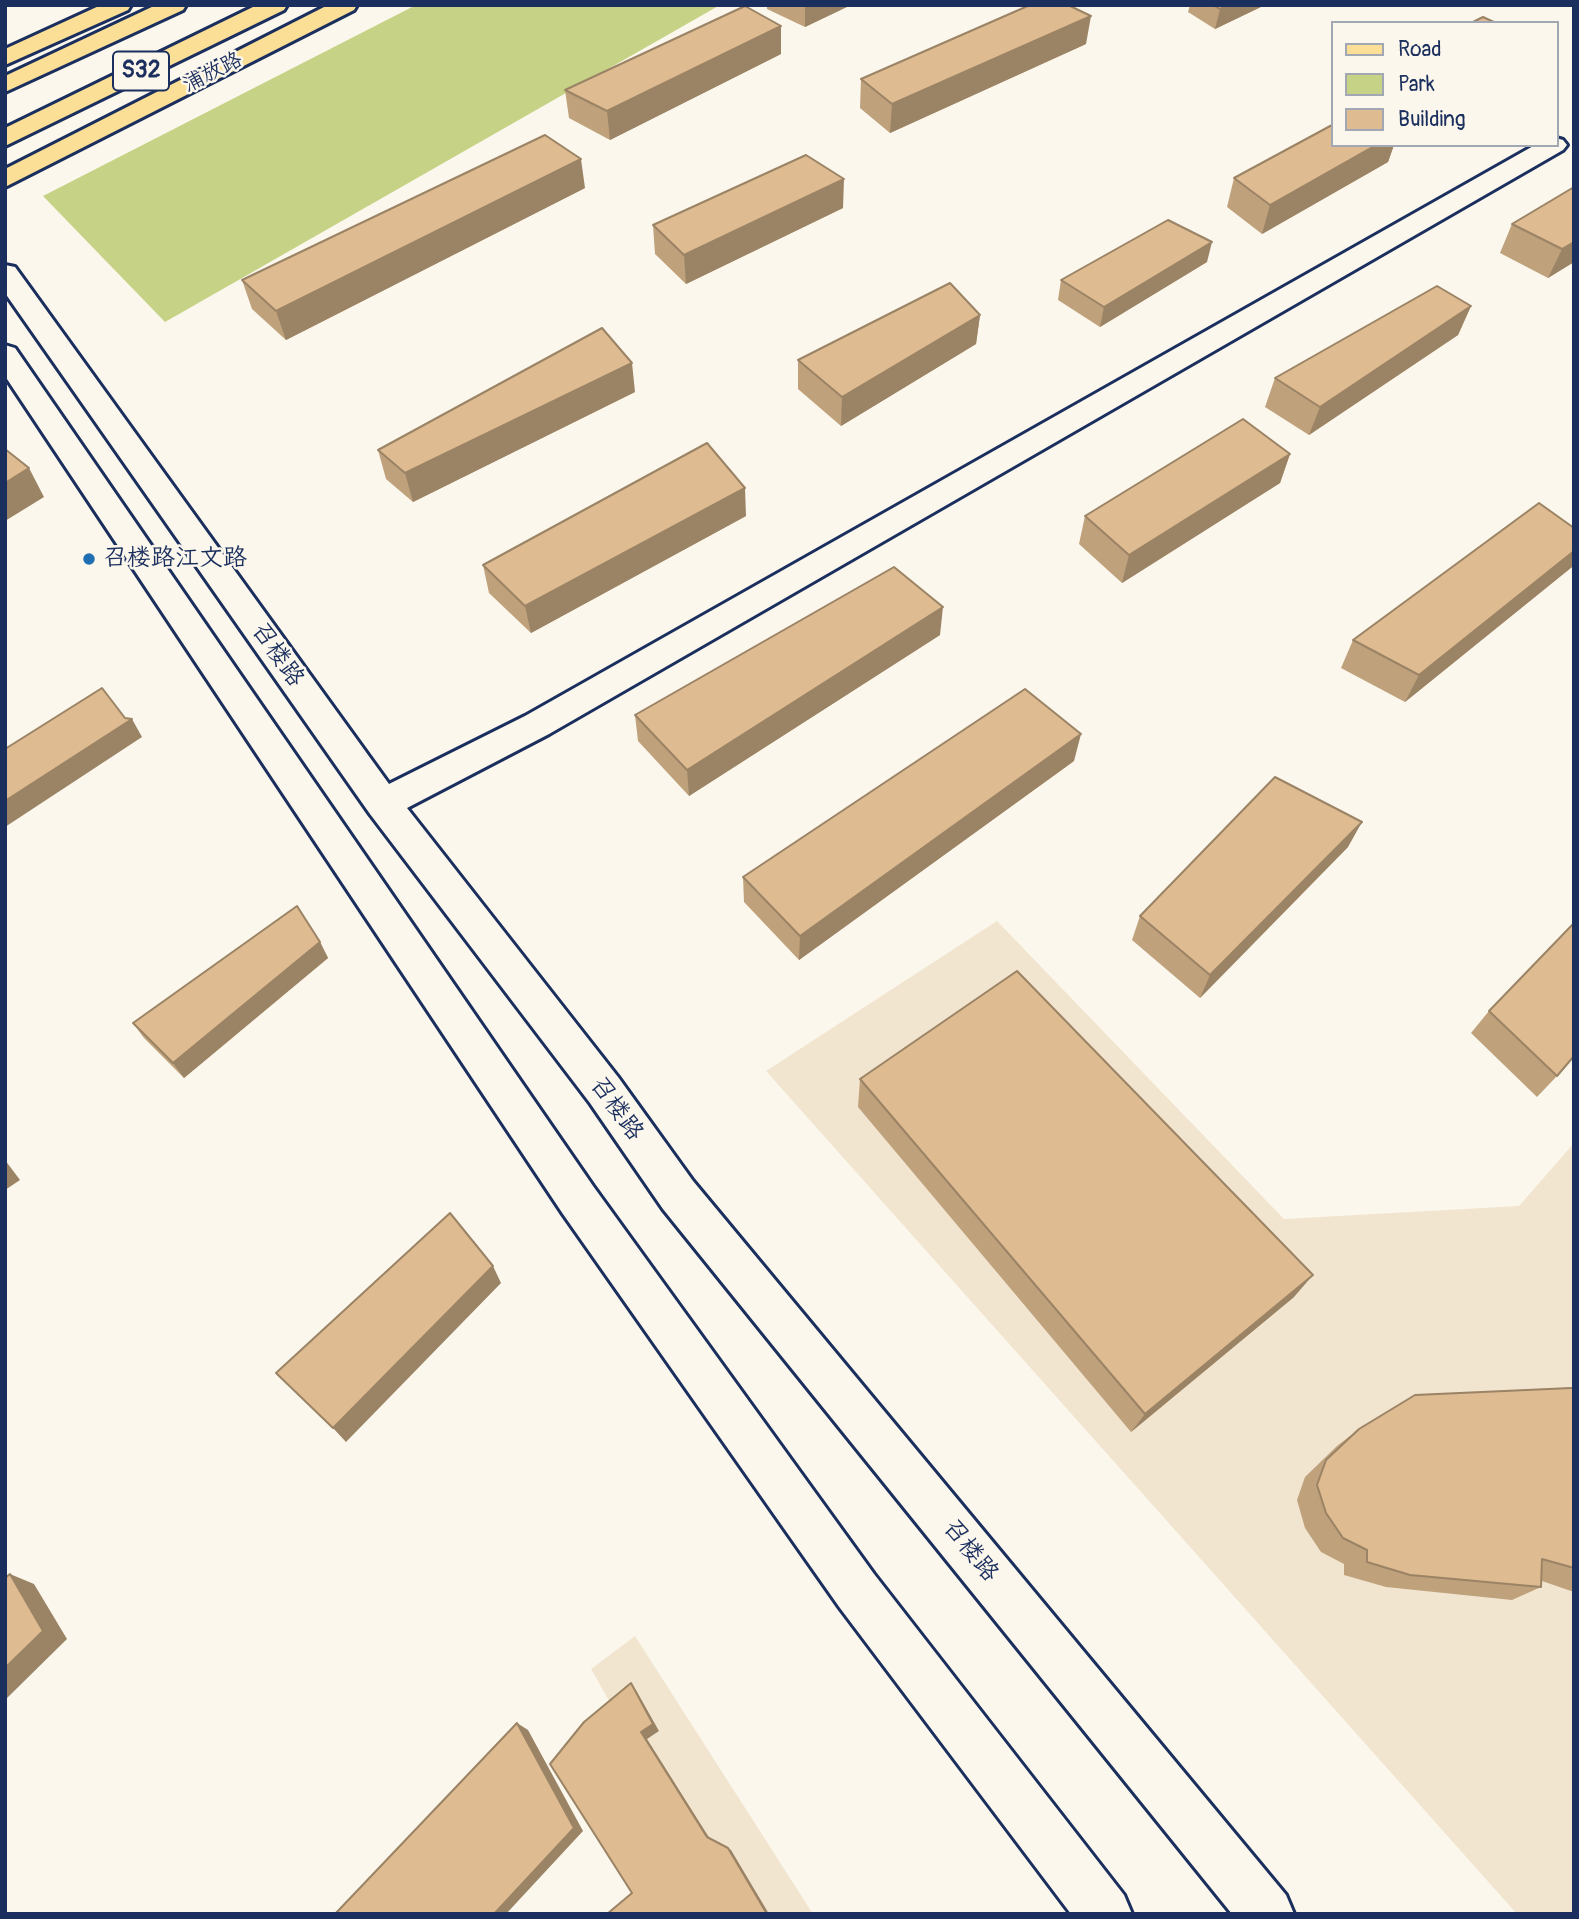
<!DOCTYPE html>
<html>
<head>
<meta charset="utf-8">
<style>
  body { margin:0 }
  #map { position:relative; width:1579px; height:1919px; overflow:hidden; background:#fbf7ec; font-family:Pangolin,sans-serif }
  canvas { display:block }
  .frame { position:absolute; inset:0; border:7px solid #1b2f5e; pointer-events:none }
  .legend { position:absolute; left:1331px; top:21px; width:228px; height:126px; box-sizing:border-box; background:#fbf7ec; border:2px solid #a1a7b3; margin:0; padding:9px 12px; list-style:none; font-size:21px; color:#1b2f5e }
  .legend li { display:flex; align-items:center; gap:14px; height:35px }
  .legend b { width:35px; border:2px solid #a1a7b3 }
</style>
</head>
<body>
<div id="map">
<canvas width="1579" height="1919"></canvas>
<div class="frame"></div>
<ul class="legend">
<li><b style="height:9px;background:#fbdf96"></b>Road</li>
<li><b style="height:19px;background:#c6d285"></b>Park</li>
<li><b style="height:19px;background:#debb90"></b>Building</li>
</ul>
</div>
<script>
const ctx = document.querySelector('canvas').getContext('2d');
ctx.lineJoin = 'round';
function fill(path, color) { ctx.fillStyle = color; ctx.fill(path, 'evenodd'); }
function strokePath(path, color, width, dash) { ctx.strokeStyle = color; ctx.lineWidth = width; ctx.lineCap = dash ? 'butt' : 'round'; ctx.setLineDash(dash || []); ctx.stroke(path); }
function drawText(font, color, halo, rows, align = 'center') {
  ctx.font = font + ' Pangolin,"LXGW WenKai TC",sans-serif'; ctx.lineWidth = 5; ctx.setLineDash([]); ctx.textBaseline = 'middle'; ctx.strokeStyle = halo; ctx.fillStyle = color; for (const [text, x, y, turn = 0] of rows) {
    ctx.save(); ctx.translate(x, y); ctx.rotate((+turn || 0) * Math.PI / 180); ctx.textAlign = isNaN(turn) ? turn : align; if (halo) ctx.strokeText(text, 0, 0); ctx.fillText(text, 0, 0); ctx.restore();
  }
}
const built = new Path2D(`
  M997 921 1284 1219 1519 1206 1574 1143V1914H1517L766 1071Z
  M635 1636 813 1914H731L591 1669Z`);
const green = new Path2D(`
  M416 5H720L165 322 43 196Z`);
const minor = new Path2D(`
  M1556 138 1563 140 1567 145 1563 150 549 734 407 808 618 1077 693 1181 1286 1895 1294 1914H1232L663 1209 590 1103 370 814 5 293V265L15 267 389 784 525 716 1535 145H1556Z
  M5 345 15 348 593 1186 874 1574 1124 1895 1132 1914H1071L840 1608 563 1214 5 376Z`);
const major = new Path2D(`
  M101 5H131L128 10 5 65V49Z
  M328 5H357L354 10 5 187V169Z`);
const highway = new Path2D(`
  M156 5H186L183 10 5 92V76Z
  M257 5H287L284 10 5 146V128Z`);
const wall = new Path2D(`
  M767 5H851L805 27 767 9Z
  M1190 5H1265L1215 29 1188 12Z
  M1086 44 890 133 860 108 861 79Z
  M781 54 610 140 569 118 565 90Z
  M1332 145H1394L1388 162 1262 234 1227 207 1234 178Z
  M1574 187V262L1548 278 1500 253 1512 224Z
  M585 188 286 340 252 309 242 280Z
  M843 208 686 284 655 254 653 225Z
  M1207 262 1100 327 1058 300 1061 280Z
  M1471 306 1458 335 1309 435 1265 407 1275 378Z
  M980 315 976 344 841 426 798 389V360Z
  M635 392 413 502 386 479 378 450Z
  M1290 454 1280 483 1122 583 1079 544 1085 516Z
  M746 516 531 633 489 593 483 565Z
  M1574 528V564L1572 567 1405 702 1341 668 1353 640Z
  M940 635 689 796 638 741 635 715Z
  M1074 761 799 960 744 902 743 877Z
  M1348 847 1200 998 1132 940 1140 916Z
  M320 942 328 958 184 1078 144 1038 133 1023Z
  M1489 1011 1557 1076 1537 1097 1471 1033Z
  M860 1079 1294 1297 1131 1432 858 1107Z
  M1574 1388V1592L1542 1581 1541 1587 1512 1600 1386 1587 1344 1575V1564L1321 1552 1305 1528 1297 1500 1305 1477 1337 1446 1359 1429Z`);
const shadedWall = new Path2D(`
  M805 5H851L805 27Z
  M1228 5H1265L1215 29 1220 9Z
  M1091 16 1086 44 890 133 892 104Z
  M781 26V54L610 140 607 111Z
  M1376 145H1394L1388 162 1262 234 1270 205Z
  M581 159 585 188 286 340 276 311Z
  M844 179 843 208 686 284 684 255Z
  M1212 242 1207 262 1100 327 1104 307Z
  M1574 242V262L1548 278 1562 249Z
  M1471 306 1458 335 1309 435 1320 407Z
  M980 315 976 344 841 426 842 397Z
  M632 363 635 392 413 502 405 473Z
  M1290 454 1280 483 1122 583 1129 555Z
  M29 468 44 497 5 521V483Z
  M745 488 746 516 531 633 525 606Z
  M1574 551V564L1572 567 1405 702 1419 675Z
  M943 607 940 635 689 796 687 770Z
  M132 719 142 737 5 827V801Z
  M1081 734 1074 761 799 960 800 936Z
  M1362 822 1348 847 1200 998 1210 975Z
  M320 942 328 958 184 1078 173 1063Z
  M5 1160 20 1180 5 1190Z
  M493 1266 501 1283 346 1442 333 1428Z
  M1313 1275 1294 1297 1131 1432 1145 1414Z
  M10 1574 34 1584 67 1639 5 1700V1668Z
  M631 1683 637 1692 659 1731 647 1739 710 1839 707 1837 641 1732Z
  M517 1723 528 1730 583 1831 506 1914H494Z
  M728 1848 731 1850 769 1914H767Z`);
const building = new Path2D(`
  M1030 5H1068L1091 16 892 104 861 79Z
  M1213 5H1228L1220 9Z
  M745 6 781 26 607 111 565 90Z
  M1483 17 1496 23H1471Z
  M1332 125V145H1376L1270 205 1234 178Z
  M545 135 581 159 276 311 242 280Z
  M806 155 844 179 684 255 653 225Z
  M1574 187V242L1562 249 1512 224Z
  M1168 220 1212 242 1104 307 1061 280Z
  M950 283 980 315 842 397 798 360Z
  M1437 286 1471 306 1320 407 1275 378Z
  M602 328 632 363 405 473 378 450Z
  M1243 419 1290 454 1129 555 1085 516Z
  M707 443 745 488 525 606 483 565Z
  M5 449 29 468 5 483Z
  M1539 503 1574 528V551L1419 675 1353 640Z
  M894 567 943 607 687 770 635 715Z
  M102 688 125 718 132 719 5 801V749Z
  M1025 689 1081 734 800 936 743 877Z
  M1275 777 1362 822 1210 975 1140 916Z
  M297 906 320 942 173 1063 133 1023Z
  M1574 923V1056L1557 1076 1489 1011Z
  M1017 971 1313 1275 1145 1414 860 1079Z
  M450 1213 493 1266 333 1428 276 1373Z
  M1571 1388H1574V1568L1542 1559 1541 1587 1410 1575 1367 1562V1550L1343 1538 1326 1513 1317 1485 1326 1460 1359 1429 1415 1395Z
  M10 1574 43 1631 5 1668V1578Z
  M631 1683 653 1724 641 1732 707 1837 728 1848 767 1914H607L632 1893 550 1764 584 1722Z
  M517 1723 574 1828 494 1914H335Z`);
const markers = [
  [89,559,7,"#1f6fb2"]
];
const farStreetnames = [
  ["浦放路",213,73,-27]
];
const shields = [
  [141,71,56]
];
const shieldNames = [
  ["S32",141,71]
];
const poiNames = [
  ["召楼路江文路",103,559]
];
const streetNames = [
  ["召楼路",277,655,55],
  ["召楼路",616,1109,54],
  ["召楼路",970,1551,51]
];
fill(built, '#f2e5d0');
fill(green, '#c6d285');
strokePath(minor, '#1b2f5e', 6);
strokePath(major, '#1b2f5e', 6);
strokePath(highway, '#1b2f5e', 6);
fill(minor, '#fbf7ec');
fill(major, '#fbdf96');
fill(highway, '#fbdf96');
fill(wall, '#bfa17c');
fill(shadedWall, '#9b8365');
fill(building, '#debb90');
strokePath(building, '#9b8365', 2);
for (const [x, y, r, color] of markers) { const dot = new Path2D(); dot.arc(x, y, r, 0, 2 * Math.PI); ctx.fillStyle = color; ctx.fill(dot); strokePath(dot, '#fbf7ec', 2.5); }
drawText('21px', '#1b2f5e', '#fbf7ec', farStreetnames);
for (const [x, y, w] of shields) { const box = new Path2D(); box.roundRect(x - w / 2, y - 19.5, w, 39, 5); ctx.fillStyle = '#fbf7ec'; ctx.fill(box); strokePath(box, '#1b2f5e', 2); }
drawText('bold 23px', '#1b2f5e', null, shieldNames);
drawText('24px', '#1b2f5e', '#fbf7ec', poiNames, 'left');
drawText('24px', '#1b2f5e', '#fbf7ec', streetNames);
</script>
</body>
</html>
